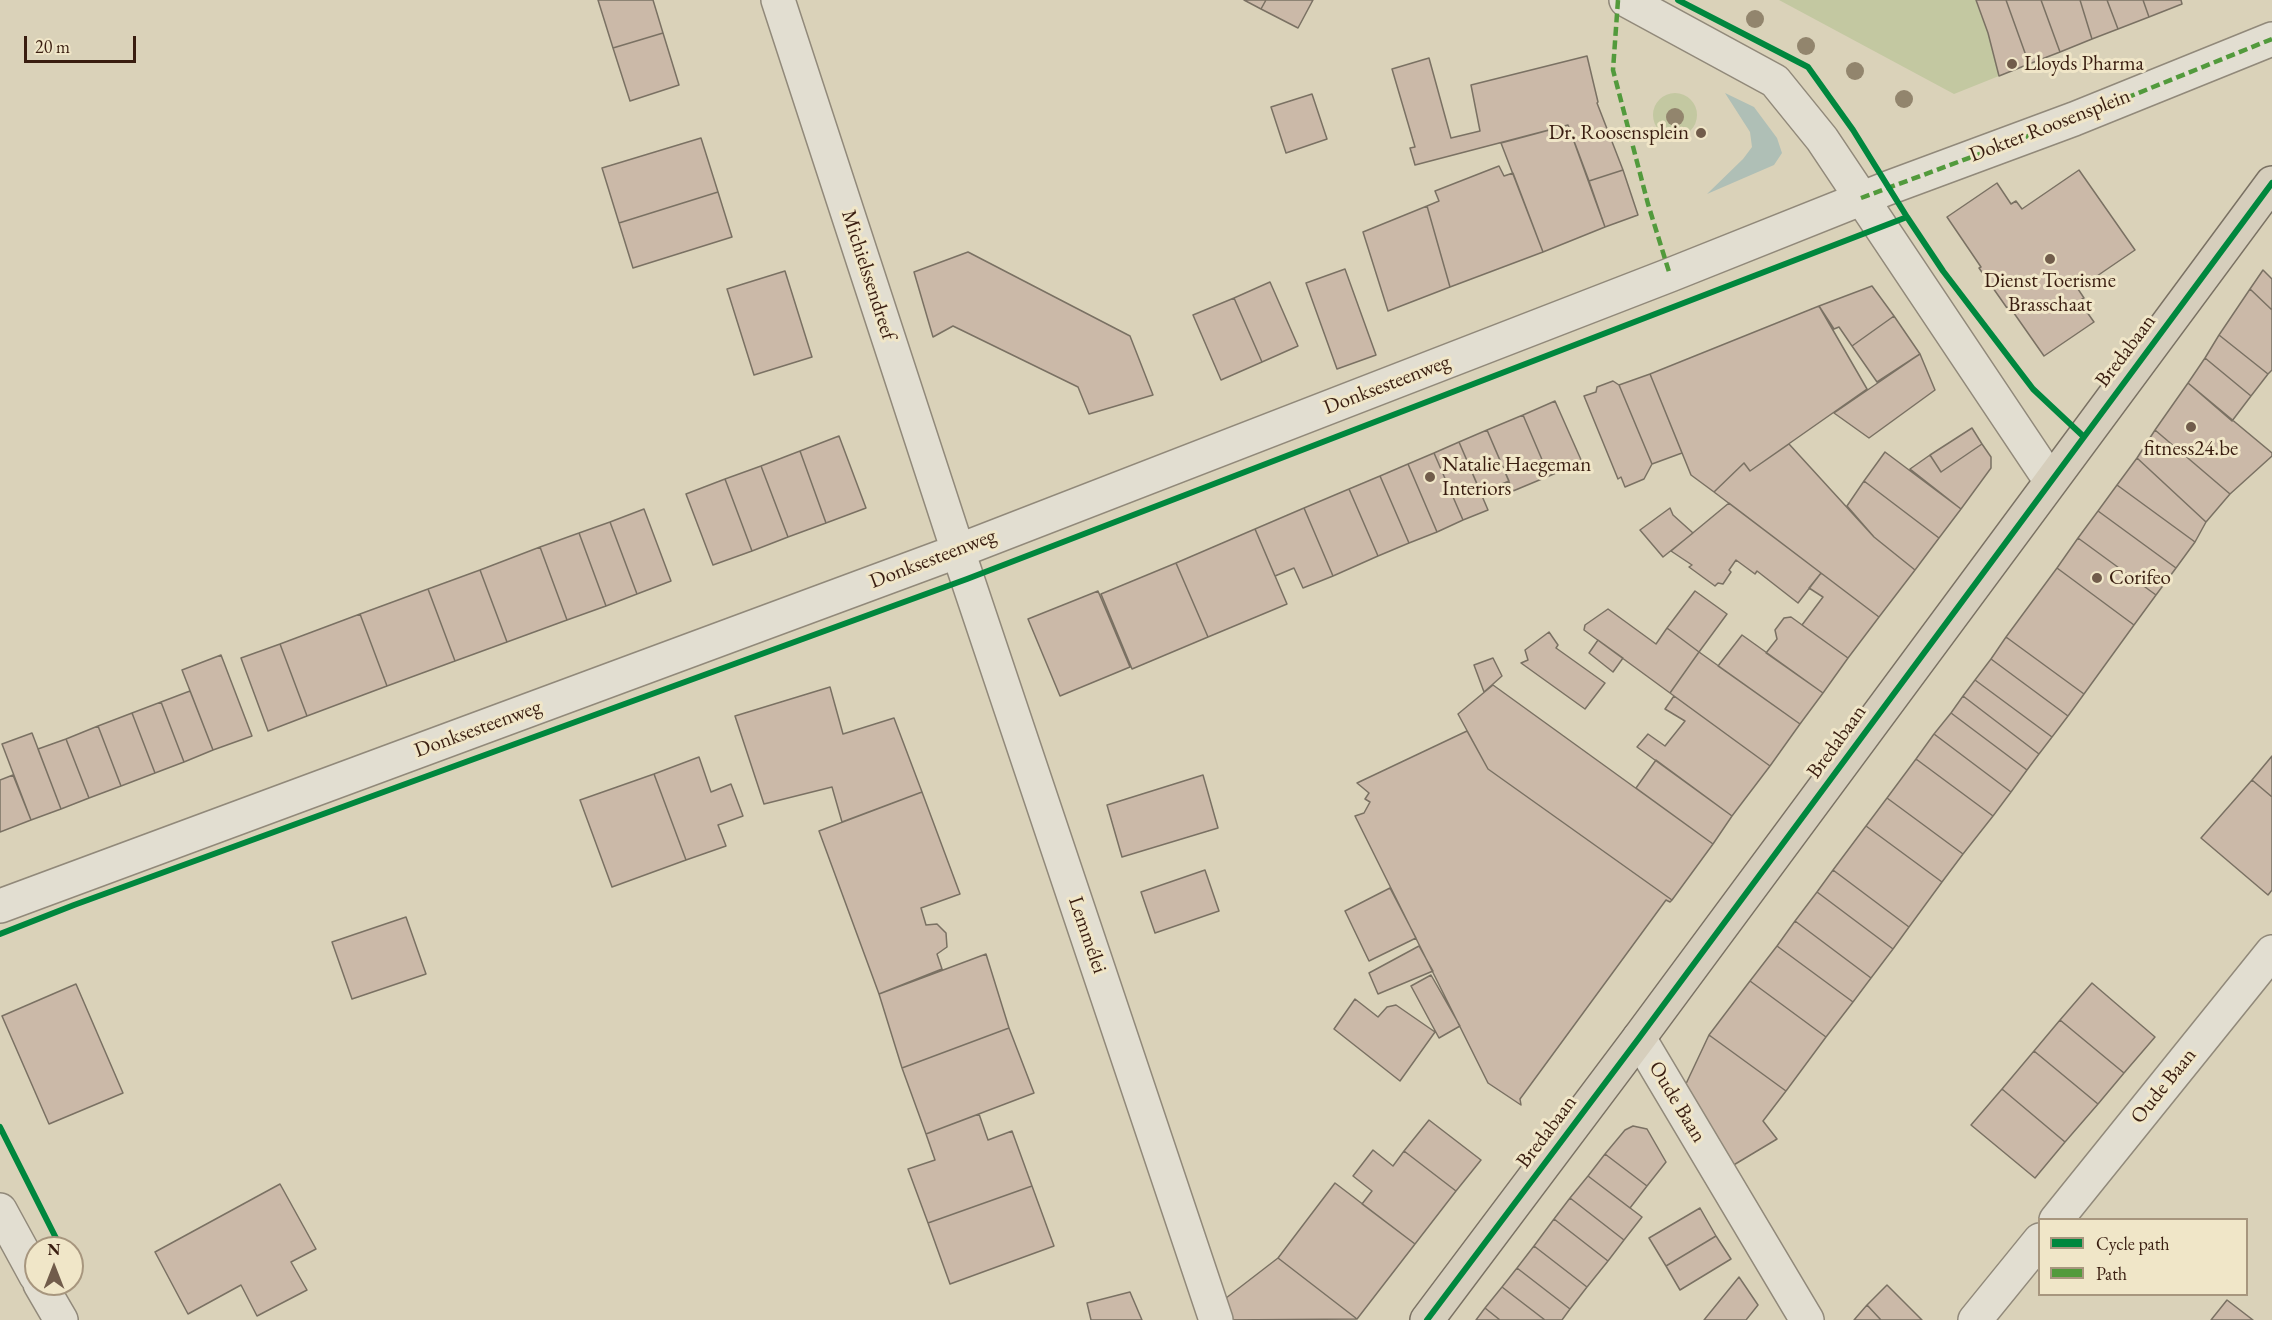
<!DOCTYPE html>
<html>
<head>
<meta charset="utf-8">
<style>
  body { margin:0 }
  #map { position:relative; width:2272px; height:1320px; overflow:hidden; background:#dad2b9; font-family:"EB Garamond",serif }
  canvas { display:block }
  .legend { position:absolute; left:2038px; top:1218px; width:210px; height:78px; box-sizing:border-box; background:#f0e6c8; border:2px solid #a7967e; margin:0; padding:8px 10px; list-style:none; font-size:18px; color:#391d10 }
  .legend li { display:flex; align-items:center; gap:12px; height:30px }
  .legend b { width:30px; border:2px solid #a7967e }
  .north { position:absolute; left:24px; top:1236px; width:60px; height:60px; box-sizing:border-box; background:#f0e6c8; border:2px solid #a7967e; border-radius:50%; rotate:0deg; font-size:16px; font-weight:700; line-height:24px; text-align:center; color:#391d10 }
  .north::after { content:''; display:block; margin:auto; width:21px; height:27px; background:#715c4b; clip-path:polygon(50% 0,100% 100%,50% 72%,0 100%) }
  .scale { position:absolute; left:24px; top:36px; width:112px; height:27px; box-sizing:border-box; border:3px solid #391d10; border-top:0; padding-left:8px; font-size:18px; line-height:21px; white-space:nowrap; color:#391d10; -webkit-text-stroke:4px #f0e6c8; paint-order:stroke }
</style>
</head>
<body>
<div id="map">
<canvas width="2272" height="1320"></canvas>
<ul class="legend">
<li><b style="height:8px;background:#00873e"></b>Cycle path</li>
<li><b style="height:8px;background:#529a3c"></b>Path</li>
</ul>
<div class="north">N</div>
<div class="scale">20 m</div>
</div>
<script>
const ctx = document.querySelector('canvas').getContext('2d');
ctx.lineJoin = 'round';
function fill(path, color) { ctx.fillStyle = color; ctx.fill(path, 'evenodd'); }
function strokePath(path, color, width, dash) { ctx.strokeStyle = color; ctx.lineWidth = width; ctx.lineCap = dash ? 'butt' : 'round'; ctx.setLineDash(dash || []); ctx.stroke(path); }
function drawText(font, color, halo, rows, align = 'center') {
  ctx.font = font + ' "EB Garamond",serif'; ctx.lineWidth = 6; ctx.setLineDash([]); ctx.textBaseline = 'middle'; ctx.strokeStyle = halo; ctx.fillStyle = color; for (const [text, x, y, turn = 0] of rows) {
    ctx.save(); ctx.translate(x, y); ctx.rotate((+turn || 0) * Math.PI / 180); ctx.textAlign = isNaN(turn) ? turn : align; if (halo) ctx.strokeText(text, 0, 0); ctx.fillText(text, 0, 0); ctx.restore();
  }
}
const green = new Path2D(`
  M1779 0H1976L1988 33 1999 76 1954 94Z
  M1653 115a22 22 0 1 1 44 0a22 22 0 1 1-44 0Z`);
const water = new Path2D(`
  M1725 93 1754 107 1777 138 1782 153 1774 165 1707 194 1743 159 1752 147 1750 132Z`);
const building = new Path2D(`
  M598 0H653L663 33 613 48Z
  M1244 0H1266L1261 9Z
  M1266 0H1313L1298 28 1261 9Z
  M1976 0H2006L2029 64 1999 76 1988 33Z
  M2006 0H2041L2060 52 2029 64Z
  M2041 0H2080L2092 39 2060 52Z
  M2080 0H2107L2118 29 2092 39Z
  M2107 0H2143L2149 17 2118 29Z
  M2143 0H2181L2182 4 2149 17Z
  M663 33 679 85 630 101 613 48Z
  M1587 56 1598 102 1597 103 1623 170 1589 181 1568 125 1415 165 1410 148 1415 147 1392 69 1429 58 1451 138 1480 131 1471 85Z
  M1312 94 1327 139 1286 153 1271 107Z
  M1568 125 1605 227 1543 252 1501 143Z
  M701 138 718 192 619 223 602 168Z
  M1499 166 1504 176 1513 173 1543 252 1450 287 1427 206 1439 201 1435 191Z
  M1623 170 1638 215 1605 227 1589 181Z
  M2079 170 2135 250 2078 289 2084 298 2079 301 2094 322 2044 356 2009 306 2007 308 1979 268 1981 267 1947 217 1997 183 2011 204 2016 201 2022 209Z
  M718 192 732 237 633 268 619 223Z
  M1427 206 1450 287 1388 311 1363 232Z
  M968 252 1130 336 1153 395 1089 414 1078 387 953 326 933 337 914 272Z
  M1345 269 1376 355 1337 369 1306 283Z
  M2263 270 2272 279V310L2250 289Z
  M785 271 812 357 754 375 727 289Z
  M1270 282 1298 346 1262 362 1234 298Z
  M1872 286 1894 316 1852 346 1839 327 1834 329 1819 306Z
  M2250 289 2272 310V370L2268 374 2219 335Z
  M1234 298 1262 362 1221 380 1193 315Z
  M1819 306 1867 389 1750 471 1744 463 1714 492 1691 475 1650 374Z
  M1894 316 1920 354 1877 382 1852 346Z
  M2219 335 2268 374 2251 396 2205 358Z
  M1920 354 1935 390 1869 438 1834 413Z
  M2205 358 2251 396 2232 421 2188 383Z
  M1650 374 1682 453 1652 464 1619 385Z
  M1613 381 1619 385 1652 464 1644 479 1625 487 1621 477 1618 479 1584 396 1596 392 1597 387Z
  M2188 383 2272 453V456L2230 494 2155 430Z
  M1555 401 1582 462 1549 476 1523 415Z
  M1523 415 1549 476 1513 491 1487 430Z
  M1972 428 1982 444 1941 472 1930 455Z
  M1487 430 1509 481 1481 493 1459 442Z
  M2155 430 2230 494 2206 522 2137 458Z
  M839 436 866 508 826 523 800 451Z
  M1459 442 1488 510 1463 520 1434 453Z
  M1789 444 1874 537 1915 570 1879 617 1714 492 1744 463 1750 471Z
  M1982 444 1991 457V468L1961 509 1910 469 1930 455 1941 472Z
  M800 451 826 523 788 537 761 466Z
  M1885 452 1961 509 1939 538 1864 481Z
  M1434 453 1463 520 1437 532 1408 464Z
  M2137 458 2206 522 2195 542 2117 485Z
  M1408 464 1437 532 1409 543 1380 476Z
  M761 466 788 537 752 551 725 479Z
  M1380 476 1409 543 1378 556 1349 489Z
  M725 479 752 551 713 565 686 494Z
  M1864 481 1939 538 1915 570 1874 537 1847 506Z
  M2117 485 2195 542 2176 568 2098 511Z
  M1349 489 1378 556 1333 576 1304 508Z
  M1729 503 1821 573 1798 603 1757 571 1755 574 1736 560 1729 570 1731 572 1723 584 1718 583 1715 586 1689 567 1692 565 1671 551Z
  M1304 508 1333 576 1303 588 1294 568 1275 576 1255 529Z
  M1670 508 1673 515 1693 533 1663 557 1640 530Z
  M644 509 671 581 637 594 610 522Z
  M2098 511 2176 568 2156 595 2078 538Z
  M610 522 637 594 606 606 579 533Z
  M1255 529 1287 604 1208 637 1176 563Z
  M579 533 606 606 567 620 540 547Z
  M2078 538 2156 595 2134 625 2057 568Z
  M540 547 567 620 507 642 480 570Z
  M1176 563 1208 637 1132 669 1101 594Z
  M2057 568 2134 625 2084 694 2006 637Z
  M480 570 507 642 455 661 428 589Z
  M1821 573 1879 617 1848 658 1802 625 1823 597 1809 588Z
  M428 589 455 661 387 686 360 614Z
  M1098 591 1130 667 1060 696 1028 619Z
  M1695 591 1727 614 1699 652 1667 628Z
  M1608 609 1656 644 1667 628 1699 652 1670 693 1584 630 1585 625Z
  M360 614 387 686 307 716 280 644Z
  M1791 617 1848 658 1823 693 1766 653 1777 639 1775 630 1784 618Z
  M1549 632 1558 645 1556 648 1605 683 1585 709 1521 663 1528 660 1525 650Z
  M1742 635 1823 693 1800 724 1718 666Z
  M2006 637 2084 694 2068 716 1991 659Z
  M1598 640 1623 658 1613 672 1589 653Z
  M280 644 307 716 268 731 241 658Z
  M1699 652 1800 724 1770 766 1670 693Z
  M221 655 252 736 213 750 182 670Z
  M1493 658 1502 676 1484 692 1474 665Z
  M1991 659 2068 716 2052 737 1975 680Z
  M1975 680 2052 737 2039 754 1963 696Z
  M1493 685 1713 844 1672 900 1488 769 1458 714Z
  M830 687 843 734 894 718 922 792 842 822 832 787 764 804 735 716Z
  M190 691 213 750 184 762 161 702Z
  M1674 696 1770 766 1732 816 1637 747 1648 734 1665 746 1685 721 1665 709Z
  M1963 696 2039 754 2027 770 1951 713Z
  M161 702 184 762 155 773 132 713Z
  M132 713 155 773 121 786 98 726Z
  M1951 713 2027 770 2011 792 1934 734Z
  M98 726 121 786 89 798 66 739Z
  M1467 731 1488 769 1672 900 1670 902 1666 900 1520 1099 1521 1105 1488 1083 1355 816 1364 813 1370 802 1365 799 1369 793 1357 783Z
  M32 733 61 809 31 820 2 744Z
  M1934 734 2011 792 1993 816 1916 759Z
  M66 739 89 798 61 809 38 749Z
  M2272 756V797L2252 780Z
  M699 757 711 792 731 784 743 816 718 825 726 846 686 860 654 774Z
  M1916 759 1993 816 1963 854 1887 798Z
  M1656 760 1732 816 1713 844 1636 788Z
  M654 774 686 860 612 887 580 800Z
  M13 775 31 820 0 832V780Z
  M1203 775 1218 828 1122 857 1107 805Z
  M2252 780 2272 797V890L2268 895 2201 838Z
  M922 792 960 894 921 908 926 925 937 924 946 933 947 947 937 954 942 969 879 994 819 831Z
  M1887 798 1963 854 1942 882 1866 826Z
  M1866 826 1942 882 1909 927 1833 870Z
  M1205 870 1219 911 1155 933 1141 892Z
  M1833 870 1909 927 1893 949 1817 892Z
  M1390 888 1416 938 1369 961 1345 911Z
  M1817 892 1893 949 1871 978 1795 921Z
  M406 917 426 974 352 999 332 942Z
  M1795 921 1871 978 1853 1002 1777 946Z
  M1419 946 1433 971 1378 994 1369 973Z
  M1777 946 1853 1002 1826 1037 1750 981Z
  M986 954 1009 1028 902 1068 879 994Z
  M1431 975 1460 1026 1439 1038 1411 986Z
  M1750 981 1826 1037 1786 1091 1709 1035Z
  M2092 983 2155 1037 2124 1073 2060 1020Z
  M76 984 123 1093 49 1124 2 1016Z
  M1355 999 1378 1017 1387 1007 1396 1005 1435 1032 1400 1081 1334 1029Z
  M2060 1020 2124 1073 2098 1104 2034 1051Z
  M1009 1028 1034 1093 926 1134 902 1068Z
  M1709 1035 1786 1091 1763 1121 1777 1139 1727 1169 1684 1088Z
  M2034 1051 2098 1104 2065 1142 2002 1089Z
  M2002 1089 2065 1142 2035 1178 1971 1125Z
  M979 1114 988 1140 1012 1131 1032 1186 928 1223 908 1169 935 1160 926 1134Z
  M1429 1120 1481 1160 1456 1191 1404 1151Z
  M1633 1126 1647 1129 1666 1162 1647 1186 1605 1154 1625 1130Z
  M1373 1150 1393 1166 1404 1151 1456 1191 1415 1244 1362 1204 1372 1191 1353 1176Z
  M1605 1154 1647 1186 1630 1208 1588 1176Z
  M1588 1176 1642 1217 1624 1240 1570 1198Z
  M1335 1183 1415 1244 1357 1319 1278 1258Z
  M280 1184 316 1249 291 1262 307 1290 257 1316 241 1285 188 1314 155 1252Z
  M1032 1186 1054 1246 950 1284 928 1223Z
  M1570 1198 1624 1240 1608 1261 1554 1219Z
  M1700 1208 1716 1236 1666 1266 1649 1238Z
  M1554 1219 1608 1261 1587 1287 1534 1246Z
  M1716 1236 1731 1259 1680 1290 1666 1266Z
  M1534 1246 1587 1287 1570 1309 1517 1268Z
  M1278 1258 1357 1319 1223 1320 1217 1305Z
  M1517 1268 1570 1309 1562 1320H1545L1502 1287Z
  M1739 1277 1758 1305 1746 1320H1704Z
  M1887 1285 1922 1320H1881L1867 1305Z
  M1502 1287 1545 1320H1500L1485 1308Z
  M1130 1292 1142 1320H1091L1087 1303Z
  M2227 1300 2253 1320H2211Z
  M1867 1305 1881 1320H1854Z
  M1485 1308 1500 1320H1476Z`);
const minor = new Path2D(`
  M778 0 958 551 1216 1320
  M1626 0 1775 81 1822 139 2050 480
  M0 906 958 551 1670 275 1888 188 2074 119 2272 39
  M1639 1038 1807 1320
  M0 1210 36 1276
  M2056 1220 2272 952
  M40 1284 61 1320
  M1975 1320 2040 1240`);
const major = new Path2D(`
  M1427 1320 1639 1038 2272 183`);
const quiet = new Path2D(`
  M1618 0 1613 70 1648 204 1670 275
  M1861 198 2074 119 2272 39`);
const cycleway = new Path2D(`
  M1678 0 1808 67 1853 130 1907 217 1943 271 2033 389 2083 436
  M0 934 74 905 967 579 1907 217
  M0 1127 61 1248
  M1427 1320 1639 1038 2272 183`);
const trees = [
  [1755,19],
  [1806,46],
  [1855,71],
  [1904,99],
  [1675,117]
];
const markers = [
  [2012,64,6,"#715c4b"],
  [1701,133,6,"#715c4b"],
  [2050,259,6,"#715c4b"],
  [2191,427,6,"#715c4b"],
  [1430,477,6,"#715c4b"],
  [2097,578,6,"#715c4b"]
];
const poiNames = [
  ["Lloyds Pharma",2024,64],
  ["Dr. Roosensplein",1689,133,"right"],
  ["Dienst Toerisme",2050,281,"center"],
  ["Brasschaat",2050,305,"center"],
  ["fitness24.be",2191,449,"center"],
  ["Natalie Haegeman",1442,465],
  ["Interiors",1442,489],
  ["Corifeo",2109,578]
];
const streetNames = [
  ["Dokter Roosensplein",2050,126,-21],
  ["Michielssendreef",868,275,72],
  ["Bredabaan",2126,351,-53],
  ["Donksesteenweg",1387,385,-21],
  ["Donksesteenweg",933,559,-21],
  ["Donksesteenweg",478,729,-20],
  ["Bredabaan",1837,742,-54],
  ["Lemmélei",1087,935,71],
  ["Oude Baan",2164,1086,-51],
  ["Oude Baan",1677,1102,59],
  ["Bredabaan",1547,1132,-53]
];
fill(green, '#c3c8a1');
fill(water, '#afbfb6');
fill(building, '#cbb9a8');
strokePath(building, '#7a7163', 1.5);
strokePath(minor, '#91897a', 36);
strokePath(major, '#7a7163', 36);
strokePath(minor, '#e2ded1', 33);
strokePath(major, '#d6cebc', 33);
strokePath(quiet, '#529a3c', 4.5, [9, 4.5]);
strokePath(cycleway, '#00873e', 6);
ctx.fillStyle = '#92856d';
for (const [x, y] of trees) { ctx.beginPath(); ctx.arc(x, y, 9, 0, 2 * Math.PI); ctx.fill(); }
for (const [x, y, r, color] of markers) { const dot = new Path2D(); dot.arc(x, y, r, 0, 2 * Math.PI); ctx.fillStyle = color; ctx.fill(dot); strokePath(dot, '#f0e6c8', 2); }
drawText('21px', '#391d10', '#f0e6c8', poiNames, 'left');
drawText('21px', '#391d10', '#f0e6c8', streetNames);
</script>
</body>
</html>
